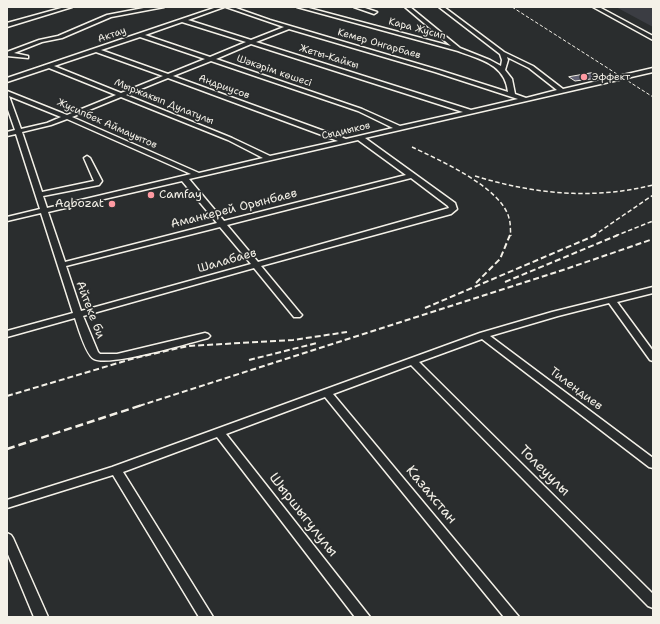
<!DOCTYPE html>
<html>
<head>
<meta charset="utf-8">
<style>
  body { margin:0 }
  #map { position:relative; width:660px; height:624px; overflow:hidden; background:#2a2d2e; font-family:"Shantell Sans",sans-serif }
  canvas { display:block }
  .frame { position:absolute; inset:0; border:8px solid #f4f1e8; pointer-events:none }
</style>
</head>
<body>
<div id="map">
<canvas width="660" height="624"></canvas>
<div class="frame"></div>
</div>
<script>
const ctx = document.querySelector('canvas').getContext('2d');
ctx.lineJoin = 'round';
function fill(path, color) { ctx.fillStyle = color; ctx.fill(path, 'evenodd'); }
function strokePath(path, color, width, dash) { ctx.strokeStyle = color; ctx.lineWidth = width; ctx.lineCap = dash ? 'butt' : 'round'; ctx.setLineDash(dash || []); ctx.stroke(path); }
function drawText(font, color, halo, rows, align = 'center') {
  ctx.font = font + ' "Shantell Sans",sans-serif'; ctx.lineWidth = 3.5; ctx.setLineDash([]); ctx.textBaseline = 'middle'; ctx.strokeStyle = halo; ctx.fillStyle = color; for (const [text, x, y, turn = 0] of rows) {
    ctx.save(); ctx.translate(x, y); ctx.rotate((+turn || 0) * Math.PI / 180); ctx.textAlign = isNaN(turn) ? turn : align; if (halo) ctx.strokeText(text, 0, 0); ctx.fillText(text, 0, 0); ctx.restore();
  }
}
const built = new Path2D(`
  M616 7H653V27Z`);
const building = new Path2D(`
  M592 73 598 78 575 81 569 77Z`);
const minor = new Path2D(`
  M65 7H72L7 27V23Z
  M149 7H164L111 17 62 38 42 42 14 53 28 56V58L7 56V52L39 40 58 36 107 15Z
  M217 7H224L188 20 251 40 284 27 226 7H233L270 20 439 70 508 92C505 64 481 60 458 51L297 7H305L451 46 405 7H410L460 48 490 60 501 66 502 60 500 54 439 7H444L504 52 533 66 563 89 653 68V72L365 138 455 203 457 209 451 214 261 266 300 313 302 315 300 317H294L254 268 83 316 98 352 100 354H117L205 333 208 334 210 336 208 338C189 343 109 367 94 359 86 355 78 327 75 318L7 337V331L73 313 41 213 7 221V217L40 209 16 134 7 136V132L15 130 7 107V91L67 115 116 95 49 68 7 82V78ZM182 22 246 42 210 57 145 35ZM289 29 435 72 518 99 471 110 256 42ZM140 37 205 59 168 74 101 50ZM251 44 463 112 400 126 362 109 216 59ZM96 52 163 76 121 93 54 66ZM507 57 529 68 557 90 526 98 515 94 512 79 505 70 508 60ZM211 61 358 111 393 128 346 139 173 76ZM168 78 338 141 270 156 232 138 126 95ZM9 96 61 117 47 123 21 129ZM121 97 228 140 263 158 199 173 72 117ZM67 119 191 174 47 208 43 196 99 185 102 181 90 158 87 156 84 158 94 181 42 192 22 132 51 125ZM358 140 406 175 224 221 189 179ZM411 178 448 206 449 208 258 262 227 225ZM182 181 217 223 65 262 48 212ZM220 227 251 264 81 311 66 266Z
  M354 7H362L377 12 374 14Z
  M593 7H599L653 36V40Z
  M653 287V293L617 302 653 351V361L650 360 609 303 558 316 490 336 653 458V468L649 467 482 339 419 362 653 594V608L648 606 411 365 333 394 519 617H504L325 397 226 434 370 617H355L217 437 123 472 213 617H199L113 475 7 508V500L112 467 480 333 552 312Z
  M7 533 11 535 13 538 48 617H34L7 552Z`);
const railFar3 = new Path2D(`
  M512 7 653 97`);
const railFar2 = new Path2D(`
  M412 147C439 160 501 187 509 218 511 224 510 231 511 236
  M475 176C534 194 593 200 653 185
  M593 236 653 195
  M615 236 653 221`);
const railFar1 = new Path2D(`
  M505 282 618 235
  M476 283 500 259 510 235
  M425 308 596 235
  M249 360 317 343
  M7 396 135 358 188 346 293 340 347 332
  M139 406 566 269 653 239`);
const rail = new Path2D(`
  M7 449 142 405`);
const markers = [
  [584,77,4,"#ff9aa2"],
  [151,195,4,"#ff9aa2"],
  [112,204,4,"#ff9aa2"]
];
const farStreetnames = [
  ["Кара Жусип",417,29,15],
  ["Актау",112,35,-19],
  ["Кемер Онгарбаев",379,44,16],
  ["Жеты-Кайкы",329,57,17],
  ["Шәкәрім көшесі",274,71,19],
  ["Андриусов",224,87,20],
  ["Мыржакып Дулатулы",164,102,22],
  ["Жусипбек Аймауытов",107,124,24],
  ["Сыдиыков",346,131,-13]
];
const farPoinames = [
  ["Эффект",592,77]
];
const poiNames = [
  ["Camfay",159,195],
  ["Aqbozat",104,204,"right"]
];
const streetNames = [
  ["Аманкерей Орынбаев",234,209,-14],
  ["Шалабаев",227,261,-16],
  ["Айтеке би",90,310,69],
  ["Тилендиев",576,389,37]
];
const nearStreetnames = [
  ["Толеуулы",544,471,45],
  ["Казахстан",431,495,50],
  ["Шыршыгулулы",303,515,52]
];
fill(built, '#3b3d43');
fill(building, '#636375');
strokePath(building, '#f4f1e8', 1);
strokePath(minor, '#f4f1e8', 3);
fill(minor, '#2a2d2e');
strokePath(railFar3, '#f4f1e8', 1, [3.5, 2]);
strokePath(railFar2, '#f4f1e8', 1.5, [4.5, 2.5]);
strokePath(railFar1, '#f4f1e8', 2, [6, 3]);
strokePath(rail, '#f4f1e8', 2.5, [8, 4]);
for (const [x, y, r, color] of markers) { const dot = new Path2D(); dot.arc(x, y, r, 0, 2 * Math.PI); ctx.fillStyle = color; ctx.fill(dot); strokePath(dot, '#2a2d2e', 1.5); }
drawText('10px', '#f4f1e8', '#2a2d2e', farStreetnames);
drawText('10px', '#f4f1e8', '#2a2d2e', farPoinames, 'left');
drawText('12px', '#f4f1e8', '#2a2d2e', poiNames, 'left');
drawText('12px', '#f4f1e8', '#2a2d2e', streetNames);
drawText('14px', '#f4f1e8', '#2a2d2e', nearStreetnames);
</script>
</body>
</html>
